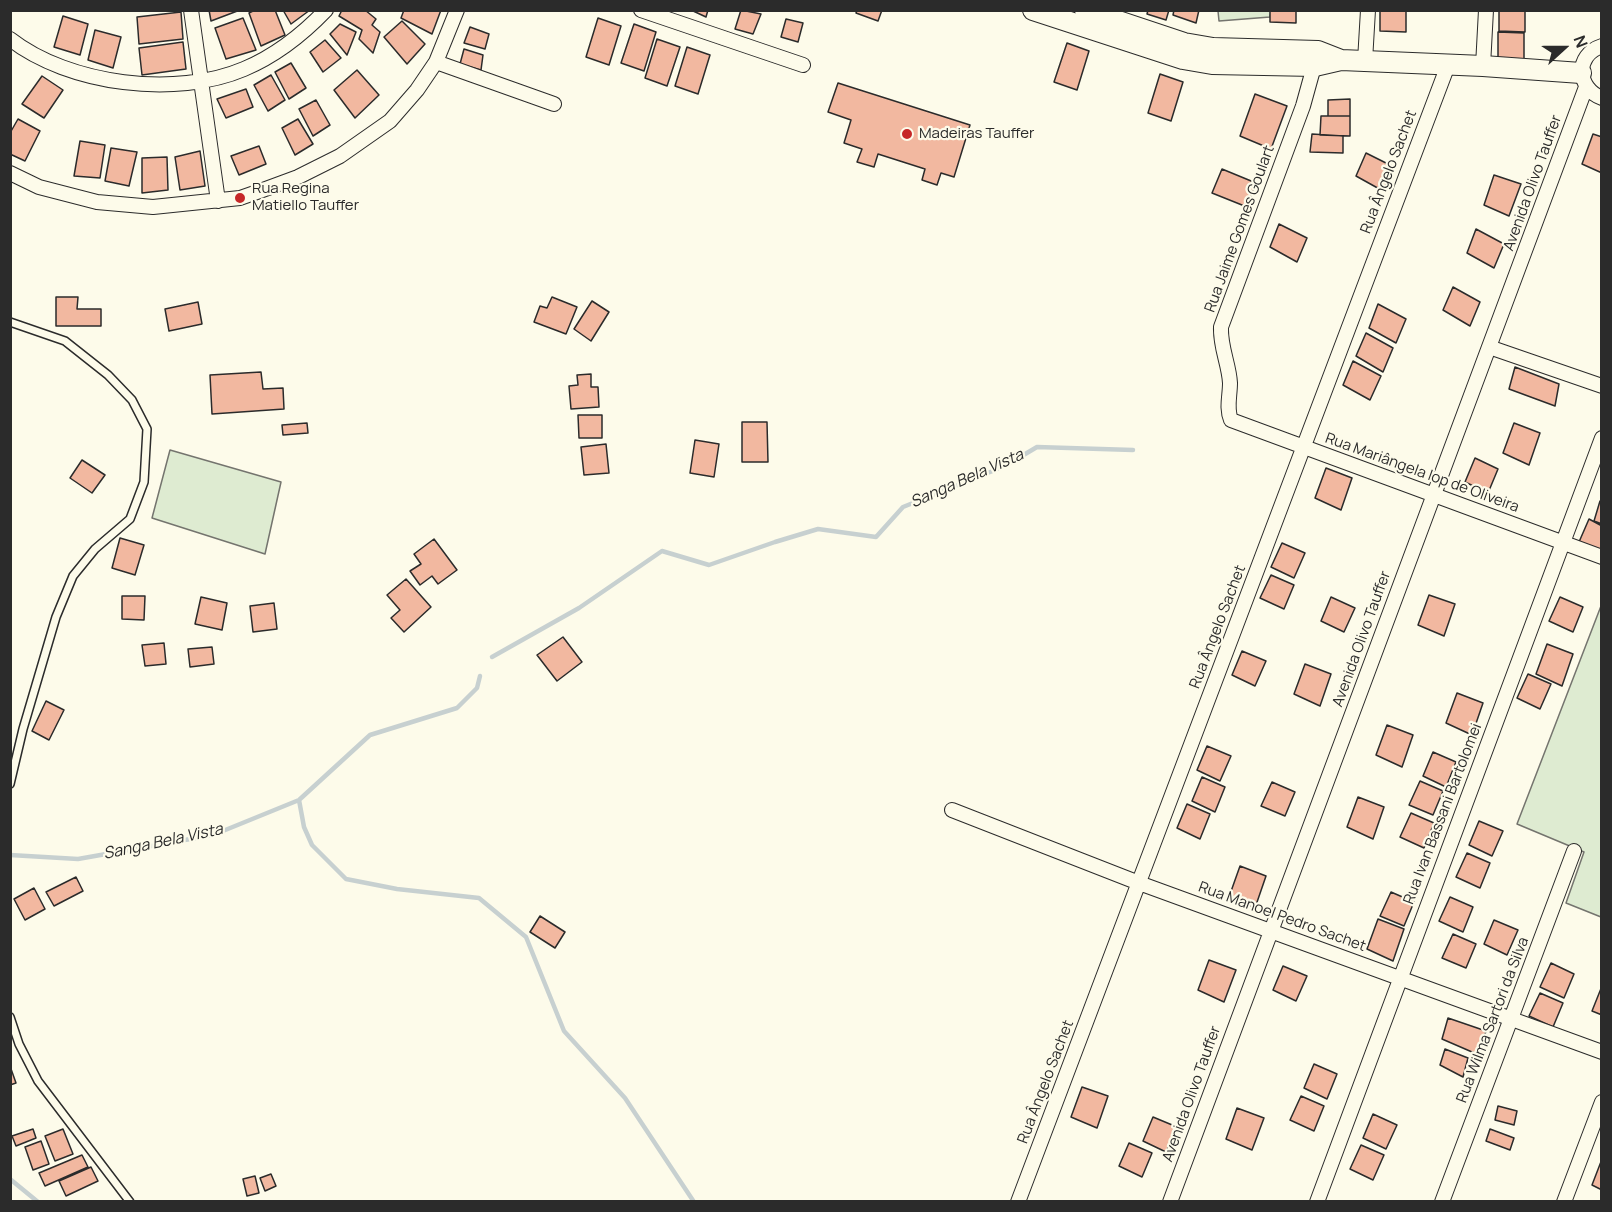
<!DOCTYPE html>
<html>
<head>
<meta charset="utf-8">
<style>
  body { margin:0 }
  #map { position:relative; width:1612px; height:1212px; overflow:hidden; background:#fdfbea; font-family:Manrope,sans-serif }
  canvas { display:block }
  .frame { position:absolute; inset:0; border:12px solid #2b2b2b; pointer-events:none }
  .north { position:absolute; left:1534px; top:18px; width:60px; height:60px; -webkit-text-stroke:4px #fdfbea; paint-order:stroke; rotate:69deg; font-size:16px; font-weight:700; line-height:24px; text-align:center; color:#2b2b2b }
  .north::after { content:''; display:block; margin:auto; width:21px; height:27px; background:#2b2b2b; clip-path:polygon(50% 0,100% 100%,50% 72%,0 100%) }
</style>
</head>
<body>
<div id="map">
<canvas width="1612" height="1212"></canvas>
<div class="frame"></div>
<div class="north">N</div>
</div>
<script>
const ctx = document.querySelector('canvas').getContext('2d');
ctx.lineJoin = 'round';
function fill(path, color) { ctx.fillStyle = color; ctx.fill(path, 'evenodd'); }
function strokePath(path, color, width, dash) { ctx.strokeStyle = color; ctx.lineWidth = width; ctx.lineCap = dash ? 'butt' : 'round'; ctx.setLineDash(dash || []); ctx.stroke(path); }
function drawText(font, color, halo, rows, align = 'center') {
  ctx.font = font + ' Manrope,sans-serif'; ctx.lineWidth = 4.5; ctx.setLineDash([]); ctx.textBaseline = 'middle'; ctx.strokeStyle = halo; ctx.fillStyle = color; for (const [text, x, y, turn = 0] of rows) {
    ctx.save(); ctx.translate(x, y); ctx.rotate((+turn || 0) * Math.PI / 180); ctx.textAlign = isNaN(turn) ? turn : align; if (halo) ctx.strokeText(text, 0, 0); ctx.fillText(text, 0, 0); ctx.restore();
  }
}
const green = new Path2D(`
  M1218 11H1271L1270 17 1219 21Z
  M170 450 281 482 265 554 152 518Z
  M1601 606V917L1566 903 1584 852 1517 824Z`);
const stream = new Path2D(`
  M492 657 579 608 662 551 709 565 775 542 818 529 876 537 903 507 1005 466 1037 447 1133 450
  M299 800 304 827 312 845 346 879 397 889 479 898 526 937 564 1031 625 1098 694 1202
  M10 855 78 859 213 835 299 800 370 735 457 708 477 688 480 676
  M10 1179 38 1202`);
const building = new Path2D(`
  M209 10H240L211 21Z
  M255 10H275L285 35 261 46 249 13Z
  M283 10H310L291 24Z
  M342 10H365L376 19 372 25 380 32 373 53 359 39 362 30 339 16Z
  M404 10H441L432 34 401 18Z
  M691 10H708L706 17Z
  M741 10 761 14 753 34 735 29Z
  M857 10H882L878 21 856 13Z
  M1148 10H1169L1166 20 1147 14Z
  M1174 10H1199L1196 23 1173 15Z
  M1270 10H1296V23L1270 22Z
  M1380 10H1406V32L1380 31Z
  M1499 10H1525V32L1499 31Z
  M181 12 183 39 139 44 137 17Z
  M63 16 88 24 80 55 54 47Z
  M243 18 256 50 226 59 215 28Z
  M598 18 621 26 609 65 586 57Z
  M786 19 803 23 798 42 781 37Z
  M402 21 425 44 407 64 384 37Z
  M340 24 356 32 347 55 330 34Z
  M634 24 656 32 644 71 621 63Z
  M470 27 489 34 485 49 464 43Z
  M95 30 121 37 113 68 88 60Z
  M1498 32 1524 33V60L1498 59Z
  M657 39 680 47 667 86 645 78Z
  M325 40 341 58 323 72 310 52Z
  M183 42 186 69 142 75 139 48Z
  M1067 43 1089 51 1077 90 1054 82Z
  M687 47 710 55 698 94 675 86Z
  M464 49 483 55 481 70 460 64Z
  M291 63 306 88 289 99 275 72Z
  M357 70 379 95 355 118 334 90Z
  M1160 74 1183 82 1171 121 1148 113Z
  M271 75 285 100 268 111 254 85Z
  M42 76 63 90 44 118 22 104Z
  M838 83 970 125 954 177 941 173 937 185 922 180 925 169 878 154 874 167 857 162 862 149 844 143 851 120 828 112Z
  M246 89 253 107 226 118 217 99Z
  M1255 94 1287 106 1271 149 1240 136Z
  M1350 99V116H1328V100Z
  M316 100 330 125 313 136 299 109Z
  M1321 116H1350V136L1320 135Z
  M18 119 40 131 25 161 10 154V133Z
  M298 119 313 144 295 155 282 128Z
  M1312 134 1343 136V153L1310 152Z
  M1593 134 1602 137V173L1582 164Z
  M80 141 105 145 100 178 74 176Z
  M259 146 266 164 239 175 231 156Z
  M111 148 137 152 129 186 105 181Z
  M200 151 205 186 180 190 175 157Z
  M1366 153 1394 167 1383 191 1356 176Z
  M167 157 168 190 142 193V158Z
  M1222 169 1256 183 1247 207 1212 193Z
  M1494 175 1521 184 1509 216 1484 205Z
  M1279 224 1307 238 1297 262 1270 247Z
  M1476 229 1504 244 1494 268 1467 253Z
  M1453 287 1480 302 1470 326 1443 310Z
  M56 297H78L77 309H101V326H56Z
  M552 297 577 307 566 334 534 322 540 306 547 308Z
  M592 301 609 312 591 341 574 329Z
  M198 302 202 324 169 331 165 309Z
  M1378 304 1406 319 1396 343 1369 328Z
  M1366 333 1393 348 1383 372 1356 356Z
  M1353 361 1381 376 1370 400 1343 385Z
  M1515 367 1559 384 1555 406 1509 389Z
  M261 372 263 389 283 388 284 409 212 414 210 375Z
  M591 374V387H598L599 407 571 409 569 386 578 385 577 375Z
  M578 415H602V438H579Z
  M742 422H767L768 462H742Z
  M307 423 308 433 283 435 282 425Z
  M1514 423 1540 433 1529 465 1503 453Z
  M695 440 719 444 714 477 690 473Z
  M606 444 609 473 584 475 581 447Z
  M1475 458 1498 469 1488 493 1465 482Z
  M82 460 105 475 92 493 70 478Z
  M1326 468 1352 478 1341 510 1315 498Z
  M1600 501H1602V524L1594 521Z
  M1589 519 1602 526V555L1579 542Z
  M120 538 144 545 135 575 112 568Z
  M434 539 457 570 438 584 432 576 420 585 410 571 421 564 414 554Z
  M1282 543 1305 553 1294 578 1271 567Z
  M1271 575 1294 585 1284 609 1260 598Z
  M406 579 431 607 404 632 391 618 400 610 387 595Z
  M1429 595 1455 604 1444 636 1418 625Z
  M122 596H145L144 620 122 619Z
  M201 597 227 603 222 630 195 624Z
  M1331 597 1355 608 1344 632 1321 621Z
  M1560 597 1583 607 1573 632 1549 621Z
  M274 603 277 629 253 632 250 606Z
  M563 637 582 662 557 681 537 655Z
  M164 643 166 664 145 666 142 645Z
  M1547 644 1573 654 1562 686 1536 674Z
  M212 647 214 664 190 667 188 649Z
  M1242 651 1266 661 1255 686 1232 675Z
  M1305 664 1331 674 1320 706 1294 694Z
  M1528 674 1551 684 1540 709 1517 698Z
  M1457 693 1483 703 1472 735 1446 723Z
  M46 701 64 710 49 740 32 731Z
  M1387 725 1413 735 1402 767 1376 755Z
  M1207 746 1231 756 1220 781 1197 770Z
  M1433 752 1456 762 1446 787 1423 776Z
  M1202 777 1225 787 1215 812 1192 801Z
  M1420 781 1443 791 1433 815 1409 805Z
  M1272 782 1295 792 1285 816 1261 806Z
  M1358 797 1384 807 1373 839 1347 827Z
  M1187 804 1210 814 1200 839 1177 828Z
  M1411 813 1434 823 1424 848 1400 837Z
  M1479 821 1503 831 1492 856 1469 845Z
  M1467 853 1490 863 1480 888 1456 877Z
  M1240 866 1266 876 1255 908 1229 897Z
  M76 877 83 891 54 906 46 892Z
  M34 888 45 909 25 920 14 899Z
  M1391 892 1414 902 1404 926 1380 916Z
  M1450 897 1473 907 1463 932 1439 921Z
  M540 916 565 932 555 948 530 932Z
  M1378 919 1404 929 1393 961 1367 949Z
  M1494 920 1518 930 1507 955 1484 944Z
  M1453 934 1476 944 1466 968 1442 958Z
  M1209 960 1236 970 1224 1002 1198 990Z
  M1551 963 1574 974 1564 998 1540 987Z
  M1283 966 1307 976 1296 1001 1273 990Z
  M1602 986V1015L1592 1011Z
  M1540 993 1563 1003 1553 1027 1529 1016Z
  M1448 1018 1486 1031 1479 1055 1442 1039Z
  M1445 1049 1468 1058 1463 1077 1440 1065Z
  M1314 1064 1337 1074 1327 1099 1304 1088Z
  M10 1066 16 1083 10 1085Z
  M1082 1087 1108 1096 1097 1128 1071 1117Z
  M1301 1096 1324 1106 1314 1131 1290 1120Z
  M1498 1106 1517 1111 1514 1125 1495 1120Z
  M1237 1108 1264 1118 1252 1150 1226 1139Z
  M1373 1114 1397 1125 1386 1149 1363 1138Z
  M1153 1117 1177 1127 1166 1152 1143 1141Z
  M33 1129 36 1138 16 1146 12 1136Z
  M63 1129 73 1154 55 1161 45 1136Z
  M1490 1129 1514 1138 1510 1150 1486 1141Z
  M41 1141 49 1164 33 1170 25 1147Z
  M1129 1143 1152 1153 1142 1177 1119 1166Z
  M1361 1145 1384 1155 1373 1180 1350 1169Z
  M82 1155 88 1167 45 1186 39 1173Z
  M1602 1159V1190L1592 1185Z
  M91 1167 98 1181 66 1196 59 1181Z
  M271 1174 276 1186 265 1191 260 1178Z
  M255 1176 259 1193 247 1196 243 1179Z`);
const lane = new Path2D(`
  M10 322 65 341 108 375 132 400 147 429 144 482 130 519 95 549 73 576 56 617 23 729 10 784
  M10 1017 19 1044 38 1081 130 1202`);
const street = new Path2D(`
  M191 10 218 201
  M641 10 803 65
  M10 39C69 85 176 98 244 69 275 56 302 35 326 10
  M1602 46C1574 55 1577 89 1602 98
  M1316 59 1303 106 1221 327C1220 347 1229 364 1230 383 1230 396 1226 408 1231 420L1602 557
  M1365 61 1368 10
  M436 62 554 104
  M1483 66 1486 10
  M10 173 39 187 97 202 153 207 240 198 260 191 298 177 340 156 390 121 417 90 436 62 457 10
  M1489 347 1602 386
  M952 810 1139 883 1602 1052
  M1018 1202 1448 65
  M1170 1202 1586 87
  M1317 1202 1602 438
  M1442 1202 1574 851
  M1564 1202 1602 1102`);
const secondary = new Path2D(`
  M1033 10 1183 59 1212 64 1315 66 1341 60 1483 66 1581 73
  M1085 10 1184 43 1213 48 1318 51 1341 60`);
const markers = [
  [907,134,6,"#c62828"],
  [240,198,6,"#c62828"]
];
const poiNames = [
  ["Madeiras Tauffer",919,134],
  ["Rua Regina",252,189],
  ["Matiello Tauffer",252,206]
];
const streetNames = [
  ["Rua Ângelo Sachet",1389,172,-69],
  ["Avenida Olivo Tauffer",1533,183,-70],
  ["Rua Jaime Gomes Goulart",1240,229,-70],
  ["Rua Mariângela Iop de Oliveira",1422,473,20],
  ["Rua Ângelo Sachet",1218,627,-69],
  ["Avenida Olivo Tauffer",1362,639,-70],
  ["Rua Ivan Bassani Bartolomei",1443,814,-69],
  ["Rua Manoel Pedro Sachet",1282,917,20],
  ["Rua Wilma Sartori da Silva",1493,1020,-69],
  ["Rua Ângelo Sachet",1046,1082,-69],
  ["Avenida Olivo Tauffer",1192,1094,-70]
];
const waterNames = [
  ["Sanga Bela Vista",967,479,-24],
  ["Sanga Bela Vista",163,842,-12]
];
fill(green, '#deebd1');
strokePath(green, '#74746e', 1.5);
strokePath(stream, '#c7d0d0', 4.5);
fill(building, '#f2b8a0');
strokePath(building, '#2b2b2b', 1.5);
strokePath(lane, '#2b2b2b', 10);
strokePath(street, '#2b2b2b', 16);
strokePath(secondary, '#2b2b2b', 22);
strokePath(lane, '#fdfbea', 7);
strokePath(street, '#fdfbea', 14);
strokePath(secondary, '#fdfbea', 20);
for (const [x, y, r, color] of markers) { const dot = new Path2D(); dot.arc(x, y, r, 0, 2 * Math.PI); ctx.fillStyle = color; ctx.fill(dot); strokePath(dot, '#fdfbea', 2); }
drawText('15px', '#2b2b2b', '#fdfbea', poiNames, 'left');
drawText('15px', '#2b2b2b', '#fdfbea', streetNames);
drawText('italic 16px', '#2b2b2b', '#fdfbea', waterNames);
</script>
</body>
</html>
